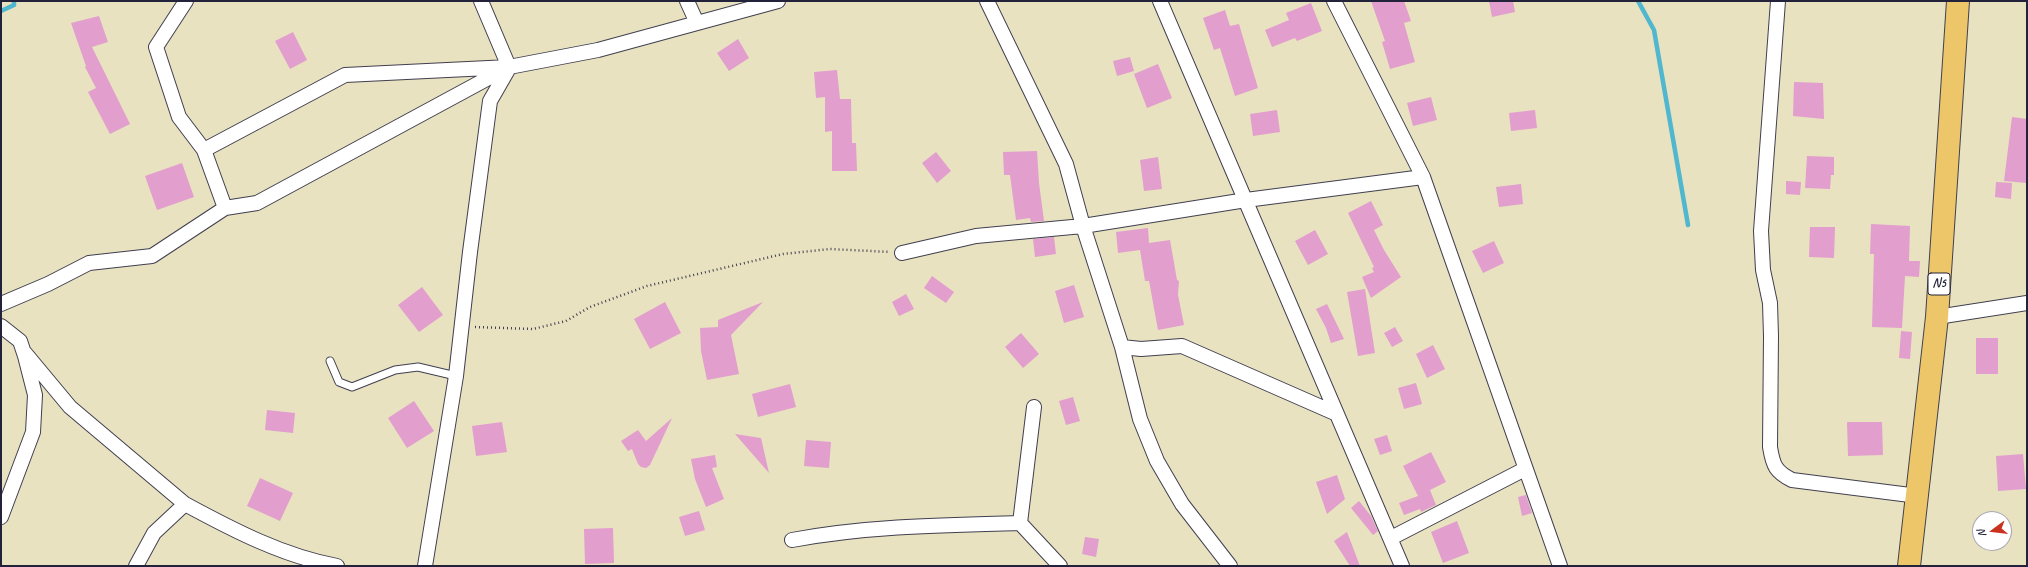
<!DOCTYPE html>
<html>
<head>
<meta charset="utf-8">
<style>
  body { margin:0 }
  #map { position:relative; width:2028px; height:567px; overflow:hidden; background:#e8e2c0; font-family:Caveat,sans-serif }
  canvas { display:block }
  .frame { position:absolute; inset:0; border:2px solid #22223b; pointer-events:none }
  .north { position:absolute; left:1972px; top:511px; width:40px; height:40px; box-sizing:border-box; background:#fff; border:1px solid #a7a7b1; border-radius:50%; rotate:255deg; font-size:11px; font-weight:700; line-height:16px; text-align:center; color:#22223b }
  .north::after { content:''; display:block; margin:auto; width:14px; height:18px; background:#c8321e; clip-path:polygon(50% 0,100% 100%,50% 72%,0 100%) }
</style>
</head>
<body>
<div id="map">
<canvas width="2028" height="567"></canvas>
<div class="frame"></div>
<div class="north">N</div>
</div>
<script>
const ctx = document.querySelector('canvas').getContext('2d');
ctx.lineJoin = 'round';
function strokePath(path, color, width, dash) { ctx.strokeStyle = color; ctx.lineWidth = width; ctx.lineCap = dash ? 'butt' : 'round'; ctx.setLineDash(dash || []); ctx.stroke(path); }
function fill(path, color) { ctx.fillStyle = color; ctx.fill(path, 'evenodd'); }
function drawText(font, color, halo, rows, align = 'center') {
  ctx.font = font + ' Caveat,sans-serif'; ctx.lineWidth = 3.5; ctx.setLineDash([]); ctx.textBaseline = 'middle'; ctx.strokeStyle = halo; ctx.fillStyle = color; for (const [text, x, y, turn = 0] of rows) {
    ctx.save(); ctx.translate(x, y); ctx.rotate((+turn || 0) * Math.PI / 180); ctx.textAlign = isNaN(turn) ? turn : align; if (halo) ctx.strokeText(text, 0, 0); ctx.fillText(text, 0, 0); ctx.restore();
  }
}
const stream = new Path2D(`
  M1638 1 1654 30 1688 225
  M1 11 14 5V1`);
const building = new Path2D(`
  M1371 1H1404L1411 21 1404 23 1415 62 1390 69 1382 42 1385 41Z
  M1489 1H1513L1515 12 1492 17Z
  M1311 3 1322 31 1297 41 1295 38 1272 47 1265 30 1289 20 1286 13Z
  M1225 10 1230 26 1239 24 1258 88 1235 96 1220 48 1214 50 1203 18Z
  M99 16 108 42 92 47 130 124 110 134 88 92 96 88 85 67 86 66 71 23Z
  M293 32 307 60 290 69 275 41Z
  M738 39 749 58 729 71 717 53Z
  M1130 57 1134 71 1117 76 1113 61Z
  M1158 64 1172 98 1147 108 1134 74Z
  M837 70 840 99H851L852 143H856L857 171H832V131L825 132V97L816 98 814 72Z
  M1794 82 1823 83 1824 119 1793 116Z
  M1431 97 1437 120 1413 126 1407 103Z
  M1277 110 1280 132 1253 136 1250 114Z
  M1535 110 1537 128 1511 131 1509 113Z
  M2012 117 2027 119V183L2004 181Z
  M1037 151 1039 183 1044 221 1031 222 1030 218 1016 220 1010 175H1004L1003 152Z
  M936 152 951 171 937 183 922 163Z
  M1807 156 1834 157V175H1831L1830 189 1805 188Z
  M1158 157 1162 189 1144 191 1140 160Z
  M182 163 194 197 157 210 145 176Z
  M1786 181 1801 182 1800 195 1786 194Z
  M1996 182 2012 183 2011 199 1995 197Z
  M1521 184 1523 204 1499 207 1496 187Z
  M1371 201 1383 225 1374 230 1384 250 1401 277 1371 298 1362 277 1374 272 1372 268 1374 267 1348 213Z
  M1871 224 1910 226 1909 261H1920L1919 277 1905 276 1902 328 1872 327 1874 254H1870Z
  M1810 227H1835L1834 258 1809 257Z
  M1148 228 1149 243 1170 240 1177 280 1179 281 1178 295 1184 325 1158 330 1149 281H1145L1140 250 1118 253 1116 232Z
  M1315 230 1328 254 1308 265 1295 241Z
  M1054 237 1056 254 1035 257 1033 239Z
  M1494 241 1504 263 1483 273 1472 251Z
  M932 276 954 292 946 303 924 288Z
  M1074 285 1084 317 1064 323 1055 291Z
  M422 287 443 315 419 332 398 305Z
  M1365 289 1375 353 1358 356 1347 292Z
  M906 294 914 309 899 316 892 302Z
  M665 302 681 333 650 349 634 319Z
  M763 302 731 335 739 374 707 380 701 351 700 328 718 327V320Z
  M1327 304 1344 339 1331 343 1326 328 1316 309Z
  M1395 327 1403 341 1392 347 1384 333Z
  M1901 331 1912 332 1910 359 1899 358Z
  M1021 333 1039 354 1023 368 1005 347Z
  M1976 338H1998V374H1976Z
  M1433 345 1445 369 1427 378 1416 354Z
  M1416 383 1422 404 1404 409 1398 388Z
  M790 384 796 407 758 417 752 394Z
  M1073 397 1080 421 1066 425 1059 401Z
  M414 401 434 431 407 448 388 418Z
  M267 410 295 413 293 433 265 430Z
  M672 418 650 465 646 468 641 467 638 464 632 449 628 451 621 441 638 430 646 441Z
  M502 422 507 452 476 456 472 426Z
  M1847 422H1882L1883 455 1848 456Z
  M735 434 761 438 769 473Z
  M1387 435 1392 451 1380 455 1374 439Z
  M806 440 831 442 829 468 804 466Z
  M1431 452 1446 482 1430 490 1436 505 1421 512 1420 509 1404 515 1399 503 1418 496 1403 466Z
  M2023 454 2026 489 1998 491 1996 456Z
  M715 455 717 467 712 468 724 499 706 507 695 479 691 459Z
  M1337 475 1345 499 1327 514 1316 482Z
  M260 478 293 493 280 521 247 506Z
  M1526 495 1532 513 1522 516 1518 497Z
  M1359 501 1371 516 1378 531 1373 535 1351 508Z
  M699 511 705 530 685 536 679 517Z
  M1457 521 1469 553 1443 563 1431 532Z
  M613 528 614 563 585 564 584 529Z
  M1347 532 1360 566H1350L1334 541Z
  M1085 537 1099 539 1096 557 1082 554Z`);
const path = new Path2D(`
  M475 327 533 329 566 321 590 307 647 286 783 254 830 249 890 252`);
const service = new Path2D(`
  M330 361 339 382 352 387 395 370 418 367 456 376`);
const minor = new Path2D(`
  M186 1 156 47 179 117 204 150 225 208
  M481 1 509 67
  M687 1 697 23
  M987 1 1066 164 1083 226 1122 347 1141 349 1182 346 1337 414
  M1160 1 1402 566
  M1334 1 1423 177 1560 566
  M1778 1 1761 231 1763 270 1770 303 1771 336 1770 447C1773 466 1776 472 1792 480L1918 496
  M204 150 345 75 509 67 598 50 778 1
  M902 253 976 236 1083 226 1246 200 1423 177
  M1 304 48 284 89 263 152 256 225 208 257 203 505 69
  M1937 317 2027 303
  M1 326 20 341 25 356 35 395 33 432 1 517
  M1122 347 1140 419 1157 461 1182 504 1230 566
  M25 353 70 407 185 504
  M1034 407 1020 523 1060 566
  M1391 538 1525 469
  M792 540C867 526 944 525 1020 523
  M136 566 154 533 185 504C233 530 283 556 337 566
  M425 566 456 376 470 252 490 101 509 68`);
const trunk = new Path2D(`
  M1909 566 1937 317 1958 1`);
const shields = [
  [1939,284,22]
];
const shieldNames = [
  ["N5",1939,284]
];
strokePath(stream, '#50b7ce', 4.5);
fill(building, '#e29ecd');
strokePath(service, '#403f4f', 9);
strokePath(minor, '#403f4f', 16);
strokePath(trunk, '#403f4f', 24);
strokePath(path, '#403f4f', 2.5, [1, 3]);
strokePath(service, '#fff', 7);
strokePath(minor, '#fff', 14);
strokePath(trunk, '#ecc669', 22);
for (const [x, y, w] of shields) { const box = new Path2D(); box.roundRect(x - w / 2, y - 11, w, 22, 3); ctx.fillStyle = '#fff'; ctx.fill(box); strokePath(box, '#22223b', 1); }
drawText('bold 13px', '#22223b', null, shieldNames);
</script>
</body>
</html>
